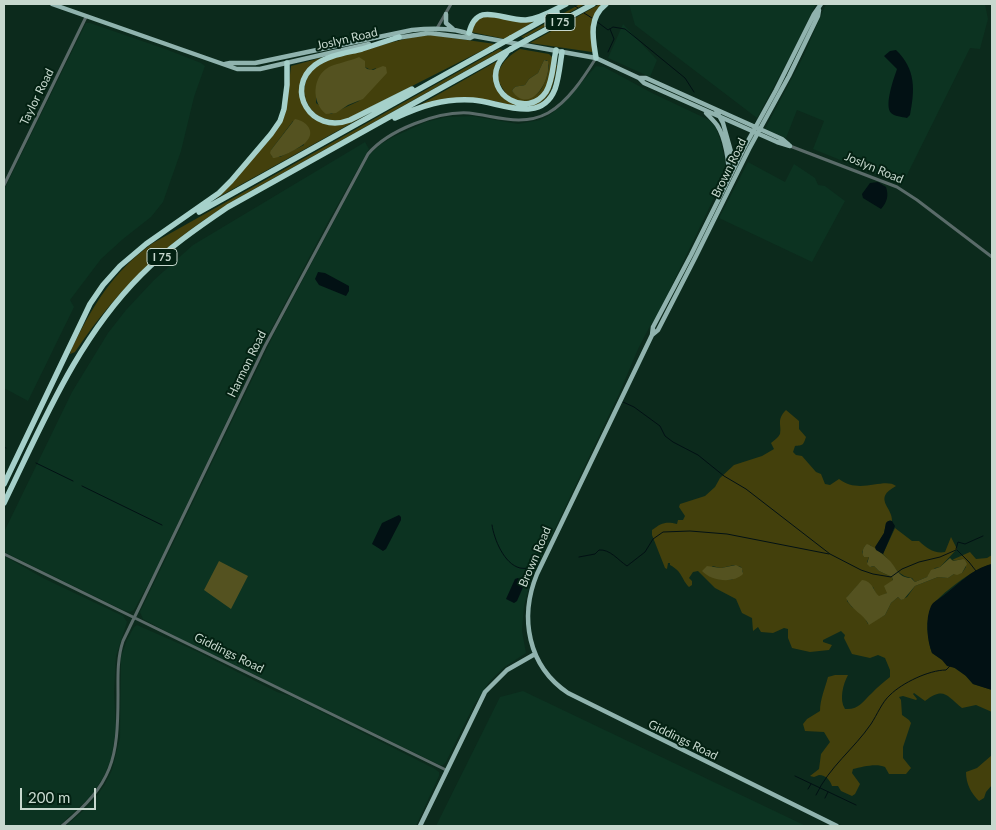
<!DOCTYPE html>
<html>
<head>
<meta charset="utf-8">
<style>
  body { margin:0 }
  #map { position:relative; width:996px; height:830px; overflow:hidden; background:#0c2a1c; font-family:Lato,sans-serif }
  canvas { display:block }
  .frame { position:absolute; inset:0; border:5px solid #c7d8ce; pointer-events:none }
  .scale { position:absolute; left:20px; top:788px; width:76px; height:22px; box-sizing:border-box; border:2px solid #c7d8ce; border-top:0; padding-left:6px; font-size:15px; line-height:18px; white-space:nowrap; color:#c7d8ce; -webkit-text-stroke:4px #032112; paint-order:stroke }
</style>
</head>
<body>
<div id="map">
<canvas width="996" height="830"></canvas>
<div class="frame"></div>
<div class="scale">200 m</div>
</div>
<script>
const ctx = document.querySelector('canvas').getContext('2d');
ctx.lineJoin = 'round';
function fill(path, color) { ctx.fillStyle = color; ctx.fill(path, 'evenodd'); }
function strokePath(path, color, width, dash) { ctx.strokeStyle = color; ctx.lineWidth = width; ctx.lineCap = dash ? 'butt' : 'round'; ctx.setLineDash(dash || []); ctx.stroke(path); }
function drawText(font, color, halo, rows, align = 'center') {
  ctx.font = font + ' Lato,sans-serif'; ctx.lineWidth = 4; ctx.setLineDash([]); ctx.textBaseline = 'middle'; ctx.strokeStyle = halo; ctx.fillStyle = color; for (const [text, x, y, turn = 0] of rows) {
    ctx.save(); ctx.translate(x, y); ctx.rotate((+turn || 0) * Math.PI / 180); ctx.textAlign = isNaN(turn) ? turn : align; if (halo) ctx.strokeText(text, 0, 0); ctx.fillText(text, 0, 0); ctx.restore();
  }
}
const built = new Path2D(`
  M629 4H816L789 58 757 118 635 25Z
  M826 4H985L988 19 980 49 970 48 902 185 813 149 824 121 797 110 786 138 765 129 803 57Z
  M86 23H90L168 50 201 63 205 66 194 97 181 151 163 202 151 217 123 239 101 259 70 300 74 307 28 401 4 388V190Z
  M623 24 657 60 650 77 608 58Z
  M596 66 604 67 652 93 709 120 715 126 719 136 725 160V175L657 316 650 326 638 349 619 394 531 579 524 606 522 631 526 653 503 668 489 682 474 705 446 762 443 765H440L186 642 143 619 140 612 275 332 370 154 381 144 393 137 426 122 447 117 472 116 518 124 540 120 548 116 560 107Z
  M365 142 369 149 329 220 265 341 153 575 134 610 130 612 123 610 4 552V532L72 392 108 333 126 310 154 280 193 245Z
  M748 162 785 182 794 164 815 178 818 185 825 186 845 201 812 262 719 218Z
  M4 556 45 579 123 616 127 622 116 656 114 692 116 730 111 759 104 776 92 795 59 826H4Z
  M137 625 196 651 277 692 290 696 435 769 439 772V776L416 826H66L92 803 105 784 112 770 120 738 121 657 127 640 134 627Z
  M523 691 806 826H436L500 697Z`);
const green = new Path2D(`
  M580 4H585L524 38 521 37Z
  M600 4H603L598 9 592 52 530 43Z
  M481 15 512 19H538L505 39 471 32 472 27Z
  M432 35 495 44 343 121C328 120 315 119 308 104 301 92 305 74 317 66 329 57 346 55 361 51 384 45 408 36 432 35ZM365 67 371 70 376 68 359 101 331 114 316 103V91L320 77Z
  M499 49 503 50 240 197C171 238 120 285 75 352L70 354 71 350C92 307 112 272 153 243Z
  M520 49 549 54 553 58C551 67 550 80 546 89 529 123 465 81 520 49ZM544 60H547L549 66C548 73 546 80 543 86 537 99 521 102 512 91 515 84 520 87 525 85L529 79 538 73Z
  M324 57 303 79 307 110 335 125 350 122 375 110 215 199 271 138 280 124 288 92 291 66ZM293 121 304 145 280 157H272L271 150Z
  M499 60 495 76 511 102 541 100 556 65H557C554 84 550 107 526 107 512 108 498 100 484 100 462 100 439 104 418 106Z
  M786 410 799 421V429L806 437C803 446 803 445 795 446L793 452 796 455 802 456 816 472 821 474 825 484 830 485 839 479C859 495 884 477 896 486 872 499 893 507 892 521L890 520 886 523 884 533 875 549 870 545 865 546 862 552 864 557H869L867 562 871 567 874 566 879 571 892 577 893 581 890 583 887 593 882 596H877L873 587 859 584 847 597V601L852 607 862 613 868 624 885 615 891 603 898 597 901 600 907 597 915 586 938 577 948 578 954 574 962 573 966 567 963 559 951 561 954 559 970 552 976 559 987 558 992 555V564C975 568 949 588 937 600 934 603 931 610 929 614 926 625 928 642 932 653L965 675 973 684 992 690V712L976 705 962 708C947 696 944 686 925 701L914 693 913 694 917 699 916 700 903 696 899 697 901 700 902 715 909 720 911 723 903 747V758L911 768 906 774H889L885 767C876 763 862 767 853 769L852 773 860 784 855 794 852 796 841 791 838 786H832C830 780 826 775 819 775L814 777 810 776 819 769 821 754 830 742 824 732 805 731 803 724 807 719 820 711C820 700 825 688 828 677L835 675H848C843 684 839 700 845 709 859 710 863 701 872 693 877 687 884 682 890 677V670L885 658 878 655 870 658 852 654 844 638 845 635 841 631 823 640V642L832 645 829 650 810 652 792 648 788 638V629L784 628 773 633 761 632 758 627 753 631 752 618 742 613 736 599 715 588 698 571 693 572 689 578 692 581V585L689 587C681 579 683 572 670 565V563H668L667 569 665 568 652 535V530C661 523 666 521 677 524L678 520H683L685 516 679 507 680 504 705 496 715 487 720 478 734 465 762 456 774 449 771 443C774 440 778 438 780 434 782 425 776 420 786 410ZM734 565 741 567 743 572C734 580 732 581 719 579L712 566 721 568Z
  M895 528 912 541H919C926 548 935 554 945 552L951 537 957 549 940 567 935 568 927 577 915 582 912 578C897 576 893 564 883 554Z
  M992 755V785L986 792 984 798 979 801C971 793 966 784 966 772L977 768Z`);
const forest = new Path2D(`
  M359 57 365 61V67L367 69 373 70 383 66 386 67 387 73 363 99 348 105 336 113 326 114C311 103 312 76 329 67 338 63 350 61 359 57Z
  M544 60 548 61C552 80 530 116 512 91 515 84 520 87 525 85L529 79 538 73Z
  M295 119C307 121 316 132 306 142 300 148 281 158 273 158L270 153 271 150Z
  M867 544C875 547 884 555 890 561 897 569 899 578 911 578L915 582 927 577 931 570 940 567 950 558 953 561 963 559 965 560 967 564 962 573 957 575 954 574 948 578 938 577 915 586 904 599 901 600 898 597 891 603 885 615 869 625C863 613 852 611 846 598L862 580C873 581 873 591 879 596L887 593 884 586 893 580 892 577 879 571 874 566 870 567 867 564 869 557H864C861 553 863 547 867 544Z
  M219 561 248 576 231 609 204 590Z
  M736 565 742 568 743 574C733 584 711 581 702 571L707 566 721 568Z`);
const water = new Path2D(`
  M896 50C916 69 915 90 910 115L907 118C902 117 894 116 891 113 884 105 894 78 897 69L884 56 890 51Z
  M878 182 886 187C889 196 887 202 881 209L863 198 862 194 870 183Z
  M318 272 325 273 349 286V291L346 296 319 285 315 279Z
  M399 515 401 517V520L386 549 383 551 372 544 382 523Z
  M888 521H892L895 526 883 554 876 550 875 547 884 533 886 523Z
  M992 564V690L973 684 966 676 955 668 947 666 942 660 932 653C927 640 925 619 931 606 933 602 936 601 940 598 958 586 970 569 992 564Z
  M518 578 524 582V585L517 601 514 603 506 599 515 579Z`);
const stream = new Path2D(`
  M575 6 578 8
  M584 13 592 18
  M596 21 608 30 613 27 625 29 641 42 685 78 694 92
  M608 52 614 39 610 29
  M623 402 634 407 660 426 665 436 673 442 698 455 724 476 746 489 830 554 861 570 873 574 891 577 902 569 919 562 940 557 956 550
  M4 447 6 448
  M36 463 73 481
  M82 486 162 525
  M492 525C494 539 504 564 520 568 525 569 531 568 536 567
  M956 549 958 542 965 544 983 536
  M957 550 969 562 976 571
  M579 557 595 554 599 550C610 549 618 560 627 566L645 552 653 539 663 532 690 531 727 534 829 554
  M795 776 856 805
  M808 789 811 784
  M816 795C829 767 854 749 871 724 877 715 882 702 890 695 902 683 929 670 946 670L950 666
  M825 798 828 792`);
const minor = new Path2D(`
  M436 30 451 4
  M790 146 897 187 917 200 992 257
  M4 185 86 17
  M4 554 446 770
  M62 826C113 783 118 760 118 695 118 677 117 659 123 641L265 346 368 154C388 130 438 111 469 113 496 116 522 127 548 113 568 102 584 77 596 58`);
const major = new Path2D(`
  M52 4 237 69H260L369 44
  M821 4 814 14 776 90 744 148 691 255 653 327 652 335 537 574C519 618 528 666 568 693L837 826
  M446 14V23L453 29
  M396 38 429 33 470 38 474 36 596 58 639 78 644 83 777 142 790 146
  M225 64 230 63H255L412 30C431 28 454 27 472 35
  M639 78H646L782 139 789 145
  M716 110 723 123 735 166
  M706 113C710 117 714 121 717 125 725 137 730 163 728 177
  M652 335 658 330 695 258 749 149 789 76 818 16 819 10
  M420 826 485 692 507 670 535 654`);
const highway = new Path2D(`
  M469 33C477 0 502 21 526 20 540 19 554 10 566 4
  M399 37C387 41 374 45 362 49 346 53 328 55 315 65 284 89 311 135 350 120L412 89
  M511 38 557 12
  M527 40 593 4
  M507 52C504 57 500 60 498 65 485 95 528 119 546 92 553 81 553 63 556 50
  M596 58C593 39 588 18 606 4
  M395 118C421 106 444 98 473 100 500 102 541 125 555 89 559 78 560 64 562 52
  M199 212 491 49
  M4 484 90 304 103 285 120 266 146 244 219 193 231 181 271 134 280 121 284 109 287 85V63
  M4 503C43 423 77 339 141 275 167 249 197 228 228 207L511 49`);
const highwayBridge = new Path2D(`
  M491 49 511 38
  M511 49 527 40`);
const shields = [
  [560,22,30],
  [162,257,30]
];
const shieldNames = [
  ["I 75",560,22],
  ["I 75",162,257]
];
const streetNames = [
  ["Joslyn Road",347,39,-13],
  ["Taylor Road",37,97,-64],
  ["Brown Road",729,168,-64],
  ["Joslyn Road",874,168,23],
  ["Harmon Road",247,364,-64],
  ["Brown Road",535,557,-67],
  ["Giddings Road",229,653,26],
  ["Giddings Road",683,740,26]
];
fill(built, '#0c3321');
fill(green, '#43400c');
fill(forest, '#545220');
fill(water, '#021114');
strokePath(stream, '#021114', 1);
strokePath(minor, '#5a6b69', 3);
strokePath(major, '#90b3ae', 4.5);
strokePath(highway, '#a5d0ca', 5.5);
strokePath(highwayBridge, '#a5d0ca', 5.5);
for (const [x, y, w] of shields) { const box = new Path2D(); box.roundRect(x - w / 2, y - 8.5, w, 17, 4); ctx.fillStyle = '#032112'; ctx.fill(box); strokePath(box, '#c7d8ce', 1); }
drawText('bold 11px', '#c7d8ce', null, shieldNames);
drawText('12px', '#c7d8ce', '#032112', streetNames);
</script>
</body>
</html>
